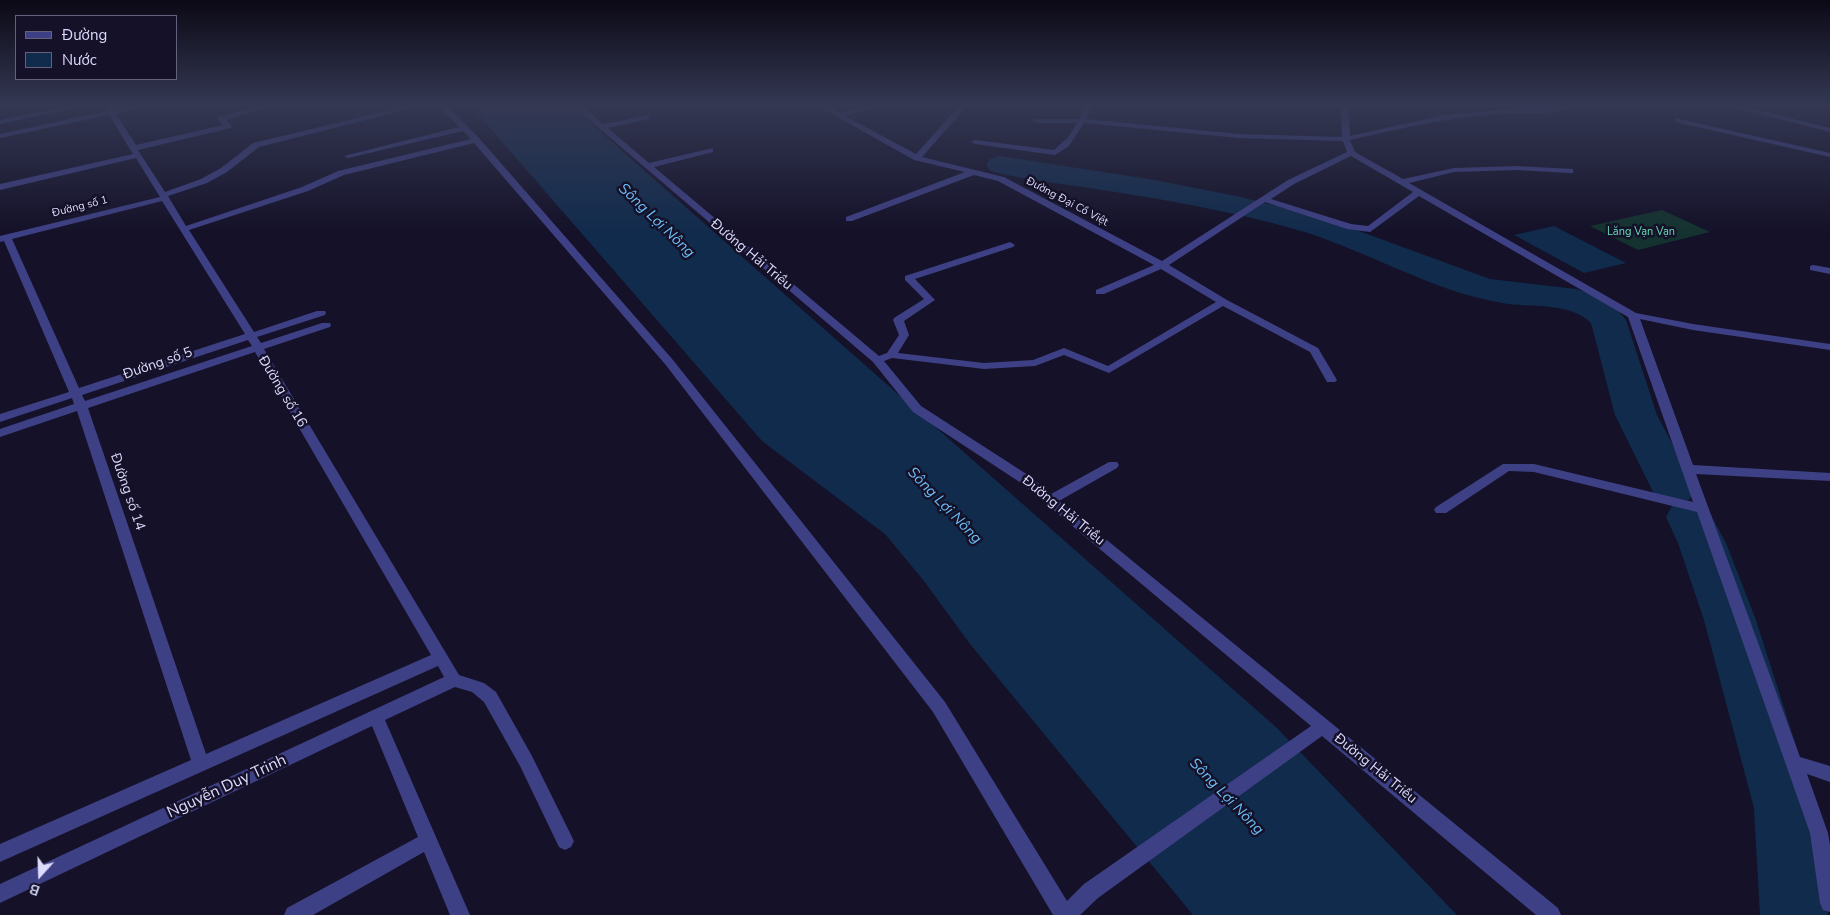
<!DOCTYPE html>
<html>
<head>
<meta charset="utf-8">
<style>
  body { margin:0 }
  #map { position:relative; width:1830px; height:915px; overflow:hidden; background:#141128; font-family:"Nunito Sans",sans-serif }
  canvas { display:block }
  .legend { position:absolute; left:15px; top:15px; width:162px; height:65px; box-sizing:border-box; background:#141128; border:1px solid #64617d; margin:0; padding:6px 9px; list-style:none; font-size:15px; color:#dcdafd }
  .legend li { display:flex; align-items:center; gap:10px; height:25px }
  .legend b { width:25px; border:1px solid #64617d }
  .north { position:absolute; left:15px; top:850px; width:50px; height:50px; -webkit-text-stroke:4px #141128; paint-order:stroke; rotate:200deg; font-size:14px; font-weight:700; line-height:20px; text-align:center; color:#dcdafd }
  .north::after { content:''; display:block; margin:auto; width:18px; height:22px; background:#dcdafd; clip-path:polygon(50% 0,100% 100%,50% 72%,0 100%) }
</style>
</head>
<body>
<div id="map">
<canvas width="1830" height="915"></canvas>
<ul class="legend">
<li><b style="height:6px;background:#3e4085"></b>Đường</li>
<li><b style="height:14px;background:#112b4c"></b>Nước</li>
</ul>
<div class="north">B</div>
</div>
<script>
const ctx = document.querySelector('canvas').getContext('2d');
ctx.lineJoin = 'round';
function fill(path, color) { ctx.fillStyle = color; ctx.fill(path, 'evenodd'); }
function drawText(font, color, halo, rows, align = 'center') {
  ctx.font = font + ' "Nunito Sans",sans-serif'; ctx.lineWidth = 5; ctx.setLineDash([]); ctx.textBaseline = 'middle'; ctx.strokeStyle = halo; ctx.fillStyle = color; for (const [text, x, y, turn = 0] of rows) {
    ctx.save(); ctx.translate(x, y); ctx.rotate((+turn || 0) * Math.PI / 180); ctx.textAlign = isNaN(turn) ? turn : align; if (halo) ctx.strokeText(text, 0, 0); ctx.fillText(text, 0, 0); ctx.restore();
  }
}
const green = new Path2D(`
  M1662 210 1710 232 1638 250 1590 226Z`);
const water = new Path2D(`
  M471 106H571L1277 728 1457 915H1193L970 644 924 581 885 534 762 441Z
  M1554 226 1626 263 1584 273 1514 235Z`);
const river = new Path2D(`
  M1000 156 1155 180 1236 196 1318 216 1490 279 1576 289 1609 300 1626 320 1657 415 1696 489 1689 500 1673 504 1657 500 1615 415 1591 323C1571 303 1535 307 1508 304 1496 302 1483 299 1471 296 1410 279 1355 246 1294 229 1231 211 1167 200 1102 190 1065 184 1026 180 990 171L986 165 990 159Z
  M1689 501 1706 506 1726 543 1756 620 1816 808 1828 915H1760L1754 808 1704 620 1678 543 1666 517 1672 506Z`);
const minor = new Path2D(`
  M68 106H83L0 124V120Z
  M103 106H111L113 110 132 106H147L116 114 136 145 223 125 217 119 218 117 259 106H272L226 120 232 126 231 128 138 150 165 192 201 179 221 168 253 143 407 106H421L259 147 227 172 207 183 168 196 186 226 302 187 338 171 471 139 463 131 348 158 344 156 459 127 439 106H447L479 138 673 360 945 702 1067 901 1084 884 1311 726 1021 483 913 412 873 362 573 106H582L603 124 649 115V119L608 128 649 163 713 148V152L654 167 879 356 887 353 899 335 893 320 894 318 924 299 905 280V276L1010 242 1015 245 1013 247 915 279 935 300 904 321 909 335 898 353 984 363 1033 360 1064 348 1108 366 1216 302 1161 269 1104 294H1096V290L1154 265 998 181 974 175 852 221H846V217L965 172 914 160 818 106H828L840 113 865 106H878L845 116 916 154 959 106H967L922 157 1004 177 1162 261 1288 180 1347 152 1343 141 1239 138 1084 123 1069 146 1055 155 975 144 971 142 975 140 1054 150 1068 137 1077 123H1037L1033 121 1034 119H1079L1084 106H1092L1086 119 1239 134 1342 137 1341 106H1349L1350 136 1443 115 1508 109 1571 106C1557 115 1537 113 1522 113 1463 114 1407 127 1350 140L1355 152 1403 179 1454 168 1516 166 1573 169V173H1570L1516 170 1454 172 1409 183 1636 313 1693 324 1830 344V350L1693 330 1640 319 1693 465 1830 473V481L1696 474 1800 757 1830 766V782L1807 774 1828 833 1830 845V912L1823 910 1820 903 1810 833 1697 512 1534 472 1509 471 1446 513H1436L1434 510 1436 507 1503 464H1534L1693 502 1628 317 1419 196 1370 232 1347 229 1265 202 1169 265 1227 300 1318 348 1337 380 1335 382H1327L1310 352 1223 306 1109 373 1064 355 1035 366 984 369 892 358 884 361 921 406 1031 477 1051 494 1109 462H1117L1119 465 1117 468 1059 501 1558 908 1561 915H1536L1322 736 1098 898 1080 915H1053L933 712 665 364 474 143 344 175 308 191 189 230 254 332 317 311H325L326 313 325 315 257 337 261 343 322 323H330L331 325 330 327 264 349 459 675 484 683 496 692 532 756 571 835 574 841 571 847 565 850 559 847 520 766 484 702 472 692 455 687 385 720 470 915H450L424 852 313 915H284L287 908 418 837 372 726 0 903V884L444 677 438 666 0 862V844L191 760 77 411 0 437V429L74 404 72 398 0 422V414L69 392 4 241 0 242V236L160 197 136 158 0 190V184L133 154 109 115 0 138V134L107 111ZM1351 156 1413 192 1368 226 1351 224 1271 199 1294 184ZM162 201 245 334 79 388 12 239ZM248 340 252 346 85 401 82 395ZM255 352 431 655 206 754 88 408Z
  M1729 106H1742L1830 128V132Z
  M1675 118 1830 153V157L1675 122Z
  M1813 265 1830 268V274L1810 270V266Z`);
const farStreetnames = [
  ["Đường Đại Cồ Việt",1067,202,28],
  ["Đường số 1",80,207,-14]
];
const farParknames = [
  ["Lăng Vạn Vạn",1641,232]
];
const streetNames = [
  ["Đường Hải Triều",751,255,40],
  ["Đường số 5",158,364,-19],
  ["Đường số 16",282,392,59],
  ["Đường số 14",127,492,71],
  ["Đường Hải Triều",1063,511,39],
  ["Đường Hải Triều",1375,769,39]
];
const waterNames = [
  ["Sông Lợi Nông",656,221,44],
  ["Sông Lợi Nông",944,506,46],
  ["Sông Lợi Nông",1226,797,46]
];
const nearStreetnames = [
  ["Nguyễn Duy Trinh",227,787,-25]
];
fill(green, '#14322f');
fill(water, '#112b4c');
fill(river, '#112b4c');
fill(minor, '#3e4085');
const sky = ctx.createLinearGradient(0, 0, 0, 234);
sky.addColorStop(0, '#0b0916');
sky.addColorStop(0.45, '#343853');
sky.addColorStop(1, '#34385300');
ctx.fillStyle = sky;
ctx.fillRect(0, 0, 1830, 234);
drawText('11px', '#dcdafd', '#141128', farStreetnames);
drawText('11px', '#67dcb8', '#141128', farParknames);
drawText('14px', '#dcdafd', '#141128', streetNames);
drawText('italic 15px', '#6cc0f9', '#141128', waterNames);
drawText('16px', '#dcdafd', '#141128', nearStreetnames);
</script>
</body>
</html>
